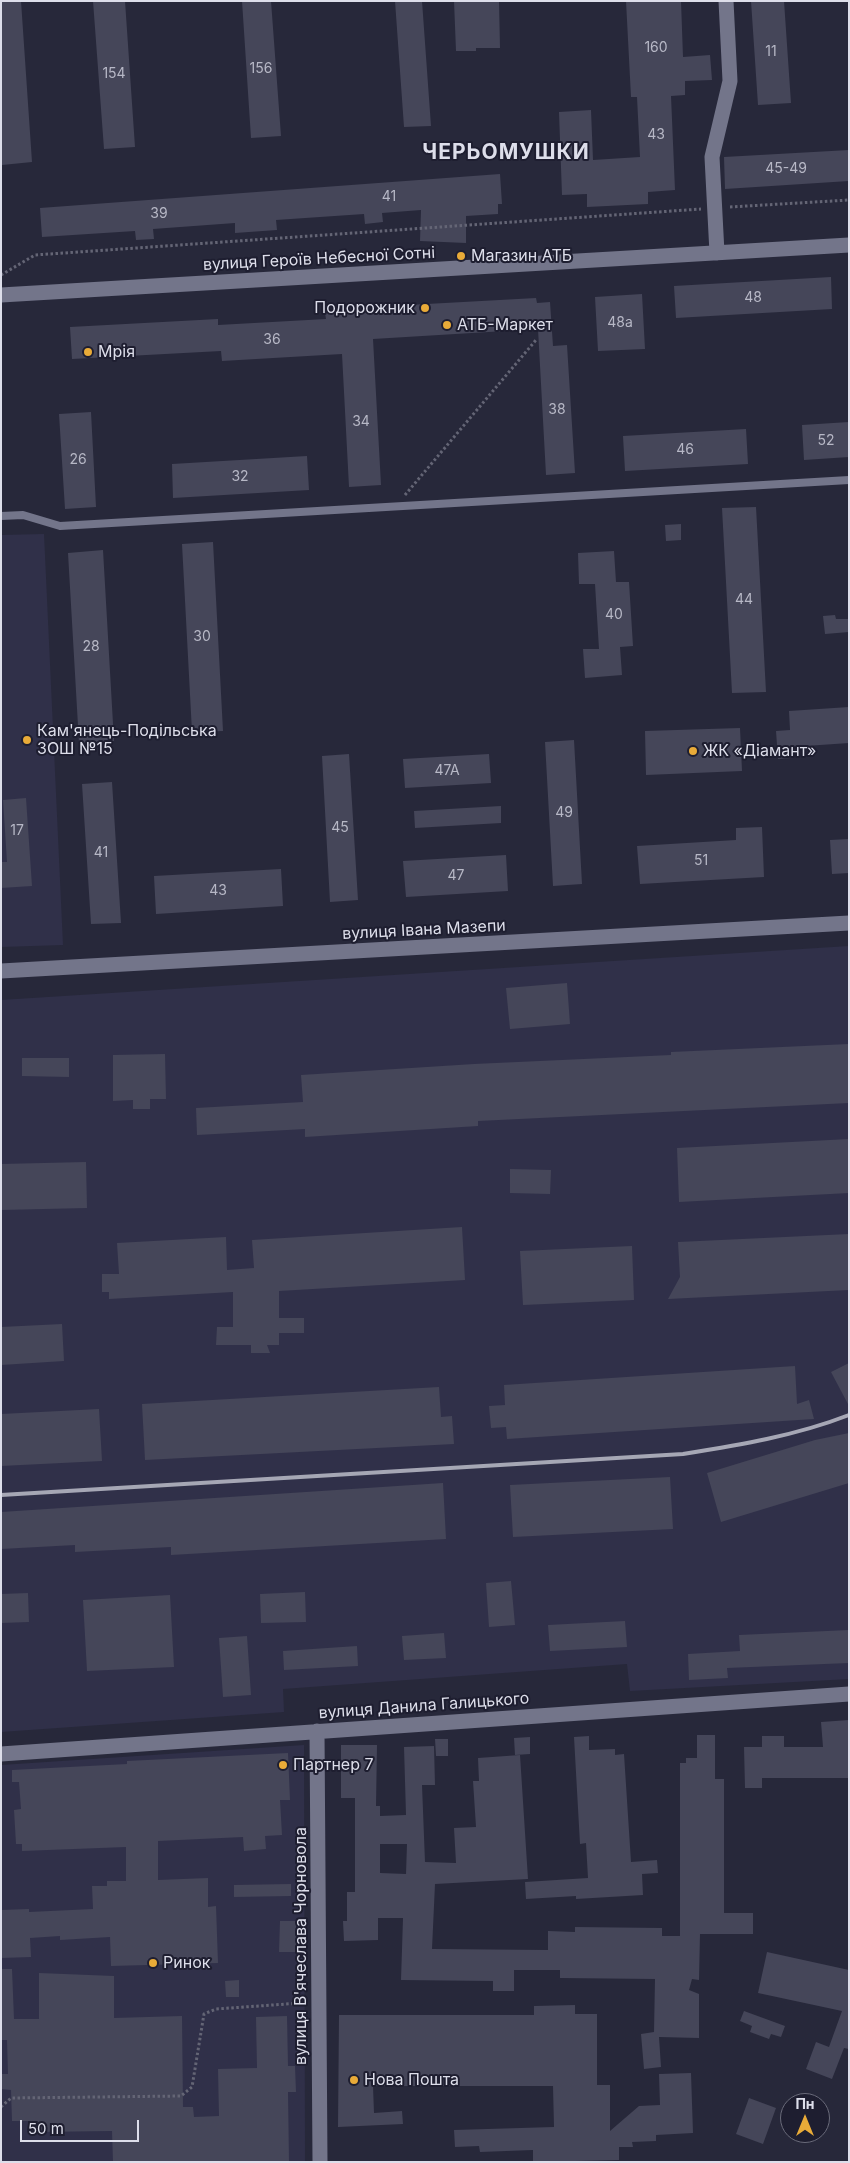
<!DOCTYPE html>
<html>
<head>
<meta charset="utf-8">
<style>
  body { margin:0 }
  #map { position:relative; width:850px; height:2163px; overflow:hidden; background:#27283a; font-family:Inter,sans-serif }
  canvas { display:block }
  .frame { position:absolute; inset:0; border:2px solid #dddeea; pointer-events:none }
  .north { position:absolute; left:780px; top:2093px; width:50px; height:50px; box-sizing:border-box; background:#1e1e30; border:1px solid #6a6b7a; border-radius:50%; rotate:0deg; font-size:14px; font-weight:700; line-height:20px; text-align:center; color:#dddeea }
  .north::after { content:''; display:block; margin:auto; width:18px; height:22px; background:#e9ab38; clip-path:polygon(50% 0,100% 100%,50% 72%,0 100%) }
  .scale { position:absolute; left:20px; top:2120px; width:119px; height:22px; box-sizing:border-box; border:2px solid #dddeea; border-top:0; padding-left:6px; font-size:15px; line-height:18px; white-space:nowrap; color:#dddeea; -webkit-text-stroke:4px #1e1e30; paint-order:stroke }
</style>
</head>
<body>
<div id="map">
<canvas width="850" height="2163"></canvas>
<div class="frame"></div>
<div class="north">Пн</div>
<div class="scale">50 m</div>
</div>
<script>
const ctx = document.querySelector('canvas').getContext('2d');
ctx.lineJoin = 'round';
function fill(path, color) { ctx.fillStyle = color; ctx.fill(path, 'evenodd'); }
function strokePath(path, color, width, dash) { ctx.strokeStyle = color; ctx.lineWidth = width; ctx.lineCap = dash ? 'butt' : 'round'; ctx.setLineDash(dash || []); ctx.stroke(path); }
function drawText(font, color, halo, rows, align = 'center') {
  ctx.font = font + ' Inter,sans-serif'; ctx.lineWidth = 4; ctx.setLineDash([]); ctx.textBaseline = 'middle'; ctx.strokeStyle = halo; ctx.fillStyle = color; for (const [text, x, y, turn = 0] of rows) {
    ctx.save(); ctx.translate(x, y); ctx.rotate((+turn || 0) * Math.PI / 180); ctx.textAlign = isNaN(turn) ? turn : align; if (halo) ctx.strokeText(text, 0, 0); ctx.fillText(text, 0, 0); ctx.restore();
  }
}
const built = new Path2D(`
  M44 534 63 945 1 947V535Z
  M849 946V1679L630 1691 627 1664 283 1689 284 1712 1 1732V1000Z
  M304 1745 305 2162H1V1765Z`);
const building = new Path2D(`
  M1 1H21L32 162 2 165Z
  M93 1H125L135 147 104 149Z
  M242 1H271L281 136 251 138Z
  M395 1H422L431 126 404 127Z
  M454 1H499L500 48H476V51H456Z
  M626 1H681L683 57 710 55 712 80 685 81V95L671 96 675 190 648 192V204L587 207V194L562 195 559 112 591 110 593 160 640 157 637 97H631Z
  M751 1H784L791 103 758 105Z
  M849 150V181L725 189 724 157Z
  M500 174 502 204H498V214L466 216V243L420 241 421 210 382 213 383 222 365 224 364 214 276 220 277 230 235 233V223L153 229 154 239 136 240 135 231 42 237 40 208Z
  M831 277 832 309 676 318 674 286Z
  M642 294 645 349 598 351 595 297Z
  M536 298 537 303 550 302 553 346 567 345 575 473 546 475 538 329 373 339 381 485 349 487 342 354 222 361 221 351 72 359 70 327 218 319V325L326 319 325 313 372 310V307Z
  M91 412 96 507 65 509 59 414Z
  M849 422V457L804 460 802 425Z
  M746 429 748 464 625 471 623 436Z
  M307 456 309 490 173 498 172 464Z
  M756 507 766 692 732 693 722 508Z
  M681 524V540L666 541 665 525Z
  M213 542 223 731 192 732 182 544Z
  M103 550 114 741 79 743 68 553Z
  M614 551 616 582H629L633 646 620 647 622 675 585 678 583 649H599L595 584H579L578 553Z
  M835 615 836 619H849V632L825 634 823 616Z
  M849 707V743L791 747V758L778 759 776 731 790 730 789 711Z
  M740 728 742 771 646 775 645 731Z
  M574 740 582 884 553 886 545 742Z
  M349 754 358 900 330 902 322 756Z
  M489 754 491 783 405 788 403 759Z
  M112 782 121 923 91 924 82 784Z
  M26 798 32 886 1 888V862H7L3 800Z
  M501 806V823L415 828 414 811Z
  M762 827 764 877 640 884 637 846 736 840V828Z
  M849 839V873L832 874 830 840Z
  M506 855 508 891 406 897 403 861Z
  M281 869 283 906 156 914 154 876Z
  M567 983 570 1024 510 1029 506 988Z
  M849 1044V1103L478 1121V1126L305 1137V1129L197 1135 196 1108 303 1102 301 1075 474 1064 671 1055V1052Z
  M165 1054 166 1099H150V1109H133V1100L113 1101V1055Z
  M22 1058H69V1077L22 1076Z
  M849 1139V1193L679 1202 677 1148Z
  M86 1162 87 1208 1 1210V1164Z
  M510 1169 551 1170 550 1194 510 1193Z
  M462 1227 465 1280 279 1291V1318H304V1333H279V1345H267L270 1353H251V1345H216L217 1327H233V1292L109 1299V1292H102V1274H119L117 1243 226 1237 227 1270 254 1268 252 1240Z
  M849 1234V1290L668 1299 680 1277 678 1242Z
  M632 1246 634 1300 523 1305 520 1251Z
  M62 1324 64 1361 1 1365V1327Z
  M849 1363V1406L831 1372Z
  M795 1366 797 1404 809 1400 814 1419 507 1439 506 1427 491 1428 489 1406 505 1405 504 1385Z
  M439 1387 441 1417 452 1416 454 1444 145 1460 142 1404Z
  M99 1409 102 1461 1 1466V1414Z
  M849 1433V1483L721 1522 707 1473 815 1440Z
  M670 1477 673 1529 513 1537 510 1485Z
  M443 1483 446 1539 171 1555V1547L75 1552V1545L1 1549V1512Z
  M511 1581 515 1625 489 1627 486 1583Z
  M305 1592 306 1622 261 1623 260 1594Z
  M28 1593 29 1622 1 1623V1594Z
  M170 1595 174 1667 87 1671 83 1600Z
  M625 1621 627 1647 550 1651 548 1625Z
  M849 1630V1663L727 1668 728 1678 689 1680 688 1654 740 1651 739 1635Z
  M444 1633 446 1658 404 1660 402 1636Z
  M247 1636 251 1695 223 1697 219 1638Z
  M357 1646 358 1666 284 1670 283 1651Z
  M849 1720V1778H762V1788H745L744 1747H762V1736H784V1747H823L821 1722Z
  M697 1735H715V1779H724V1913H753V1934H700L699 1980 692 1979 689 1990 699 1994V2038L659 2037 661 2067 644 2069 641 2034 654 2032 655 1979 560 1978V1970H514V1991H493V1981L401 1980 403 1918H378V1940L344 1941 343 1921H347V1892H355V1798H341V1745H377L376 1806H380V1816L406 1815 404 1747 434 1746 435 1785H422L425 1862 456 1863 454 1828 476 1827 473 1781H479L478 1758 520 1755 528 1879 435 1884 432 1949 548 1950V1931L575 1932V1927L662 1928V1936H680V1763H686V1758H697ZM380 1844H407L406 1874 380 1873Z
  M589 1736V1750L615 1749V1755L624 1754 631 1862 657 1860 658 1873 642 1874 643 1895 576 1899V1896L526 1899 525 1882 588 1878 586 1843 580 1844 574 1737Z
  M530 1737V1754L515 1755 514 1738Z
  M435 1739H448V1756H436Z
  M288 1753 290 1800H280L282 1835 265 1836 266 1849 244 1851 243 1837 158 1841V1880L208 1878V1907L216 1906 218 1963 111 1966 110 1937 60 1940V1936L30 1938 31 1957 1 1958V1910L29 1909V1912L93 1909 92 1886H107V1881H126V1847L22 1851V1844H16L14 1810 21 1809 19 1782H12V1770L127 1764V1761Z
  M291 1884V1896L234 1897V1885Z
  M280 1921H296V1952H279Z
  M767 1952 849 1970V2049L844 2048 832 2079 806 2069 816 2042 829 2047 842 2011 758 1993Z
  M1 1969H12L14 2019H39V1973L114 1976V2018L182 2016 183 2107H193L194 2117 219 2116 218 2069 257 2068 256 2017 287 2016 288 2066H295L296 2092H288L289 2162H113L112 2131 36 2132V2121H12L11 2090 1 2089V2074H8L7 2040H1Z
  M239 1980V1997H226L225 1981Z
  M575 2005V2014H597V2085H610V2131L639 2106 660 2105 659 2074 691 2073 693 2133 656 2135V2141L632 2142 633 2147H619V2160L533 2162V2150L480 2152 479 2146 455 2147 454 2130 554 2127 553 2086H373L374 2113 402 2111 403 2124 338 2127 339 2015H534V2006Z
  M744 2011 785 2026 781 2037 771 2034 769 2039 750 2032 752 2026 740 2021Z
  M749 2098 776 2108 763 2144 736 2134Z`);
const path = new Path2D(`
  M730 207 849 200
  M1 275 35 255 701 209
  M405 495 536 340
  M1 2107 11 2098 181 2096 192 2087 204 2014 216 2009 301 2003`);
const service = new Path2D(`
  M1 516 23 515 60 526 849 480`);
const minor = new Path2D(`
  M717 253 712 157 730 81 726 1
  M1 295 849 245
  M1 971 849 923
  M317 1731 320 2162
  M1 1754 849 1694`);
const rail = new Path2D(`
  M1 1495 683 1454C739 1445 795 1436 849 1415`);
const markers = [
  [461,256,5,"#e9ab38"],
  [425,308,5,"#e9ab38"],
  [447,325,5,"#e9ab38"],
  [88,352,5,"#e9ab38"],
  [27,740,5,"#e9ab38"],
  [693,751,5,"#e9ab38"],
  [283,1765,5,"#e9ab38"],
  [153,1963,5,"#e9ab38"],
  [354,2080,5,"#e9ab38"]
];
const numberNames = [
  ["160",656,48],
  ["11",771,52],
  ["156",261,69],
  ["154",114,74],
  ["43",656,135],
  ["45-49",786,169],
  ["41",389,197],
  ["39",159,214],
  ["48",753,298],
  ["48а",620,323],
  ["36",272,340],
  ["38",557,410],
  ["34",361,422],
  ["52",826,441],
  ["46",685,450],
  ["26",78,460],
  ["32",240,477],
  ["44",744,600],
  ["40",614,615],
  ["30",202,637],
  ["28",91,647],
  ["47А",447,771],
  ["49",564,813],
  ["45",340,828],
  ["17",17,831],
  ["41",101,853],
  ["51",701,861],
  ["47",456,876],
  ["43",218,891]
];
const poiNames = [
  ["Магазин АТБ",471,256],
  ["Подорожник",415,308,"right"],
  ["АТБ-Маркет",457,325],
  ["Мрія",98,352],
  ["Кам'янець-Подільська",37,731],
  ["ЗОШ №15",37,749],
  ["ЖК «Діамант»",703,751],
  ["Партнер 7",293,1765],
  ["Ринок",163,1963],
  ["Нова Пошта",364,2080]
];
const streetNames = [
  ["вулиця Героїв Небесної Сотні",319,259,-3],
  ["вулиця Івана Мазепи",424,930,-3],
  ["вулиця Данила Галицького",424,1706,-4],
  ["вулиця В'ячеслава Чорновола",301,1946,-90]
];
const districtNames = [
  ["ЧЕРЬОМУШКИ",506,153]
];
fill(built, '#303049');
fill(building, '#454659');
strokePath(path, '#646575', 3, [2.5, 2.5]);
strokePath(service, '#73758a', 8);
strokePath(minor, '#73758a', 15);
strokePath(rail, '#a6a7b5', 4);
for (const [x, y, r, color] of markers) { const dot = new Path2D(); dot.arc(x, y, r, 0, 2 * Math.PI); ctx.fillStyle = color; ctx.fill(dot); strokePath(dot, '#1e1e30', 2); }
drawText('14px', '#b7b8c6', null, numberNames);
drawText('16px', '#dddeea', '#1e1e30', poiNames, 'left');
drawText('16px', '#dddeea', '#1e1e30', streetNames);
ctx.letterSpacing = '1px';
drawText('bold 21px', '#dddeea', '#1e1e30', districtNames);
ctx.letterSpacing = '0px';
</script>
</body>
</html>
